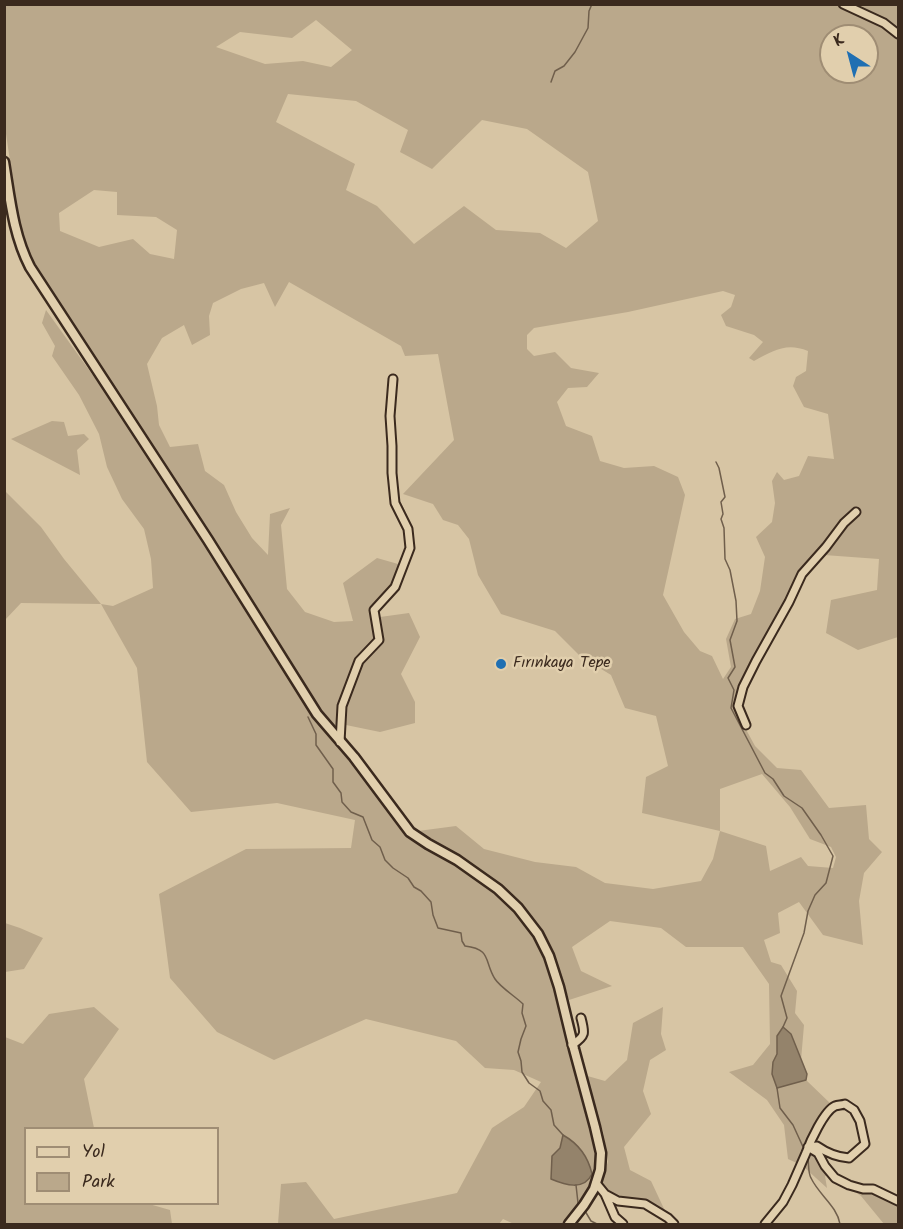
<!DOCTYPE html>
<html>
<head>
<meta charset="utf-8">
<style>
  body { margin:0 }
  #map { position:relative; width:903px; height:1229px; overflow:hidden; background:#d7c5a4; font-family:Kalam,sans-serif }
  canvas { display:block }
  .frame { position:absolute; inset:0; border:6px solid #3b2a1e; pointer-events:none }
  .legend { position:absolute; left:24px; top:1127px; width:195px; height:78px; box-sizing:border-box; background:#e1cfad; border:2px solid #9f8d74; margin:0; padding:8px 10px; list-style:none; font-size:18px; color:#3b2a1e }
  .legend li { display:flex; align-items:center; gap:12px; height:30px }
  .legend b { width:30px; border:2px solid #9f8d74 }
  .north { position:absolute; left:819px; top:24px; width:60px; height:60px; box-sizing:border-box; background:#e1cfad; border:2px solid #9f8d74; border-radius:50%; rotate:324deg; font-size:16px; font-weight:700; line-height:24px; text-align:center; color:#3b2a1e }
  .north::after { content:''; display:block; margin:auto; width:21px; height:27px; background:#1f6fb2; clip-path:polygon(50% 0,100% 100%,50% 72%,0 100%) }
</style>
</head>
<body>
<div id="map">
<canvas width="903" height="1229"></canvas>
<div class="frame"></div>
<ul class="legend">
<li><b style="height:8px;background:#e1cfad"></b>Yol</li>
<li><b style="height:16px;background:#baa88b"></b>Park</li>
</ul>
<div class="north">K</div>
</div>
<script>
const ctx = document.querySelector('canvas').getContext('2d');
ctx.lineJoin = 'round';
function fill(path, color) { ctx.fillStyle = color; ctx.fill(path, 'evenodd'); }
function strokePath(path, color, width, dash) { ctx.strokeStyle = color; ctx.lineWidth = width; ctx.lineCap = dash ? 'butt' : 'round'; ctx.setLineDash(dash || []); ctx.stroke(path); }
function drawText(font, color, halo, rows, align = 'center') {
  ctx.font = font + ' Kalam,sans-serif'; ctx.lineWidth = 5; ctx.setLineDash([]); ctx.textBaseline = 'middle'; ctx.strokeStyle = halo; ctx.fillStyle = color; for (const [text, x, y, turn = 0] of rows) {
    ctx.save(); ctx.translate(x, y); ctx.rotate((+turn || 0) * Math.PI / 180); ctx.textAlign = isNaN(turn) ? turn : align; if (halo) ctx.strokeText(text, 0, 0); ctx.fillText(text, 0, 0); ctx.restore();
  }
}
const green = new Path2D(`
  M838 4 883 25 898 38V637L858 650 826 633 831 600 877 590 879 559 824 555 846 525 859 513 841 522 787 601 741 686 736 711 755 746 777 768 801 770 829 808 866 805 869 839 882 852 864 873 859 901 863 945 823 935 799 902 778 913 780 933 764 940 771 962 781 965 797 991 795 1013 804 1025 801 1060 791 1034 777 1036V1054L773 1062 777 1088 806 1080 832 1105 799 1164 788 1159 784 1125 767 1100 729 1072 753 1065 770 1044 769 984 743 947H686L661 928 610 921 572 947 581 971 612 986 569 1000 553 950 535 921 509 891 429 841 418 831 456 826 484 849 535 862 576 867 605 883 653 889 701 881 713 859 720 831 642 813 646 777 668 766 656 716 625 708 611 675 580 656 555 631 501 614 478 575 469 539 458 525 443 520 433 504 403 494 454 440 438 354 405 356 401 346 289 282 275 307 264 283 241 289 213 303 209 316 210 335 192 345 184 325 162 338 147 364 157 406 159 425 170 447 198 444 205 471 224 485 236 512 252 538 268 555 270 514 290 508 281 525 287 589 305 612 334 622 353 621 343 583 377 558 398 564 401 567 393 586 371 609 377 638 354 662 340 705 339 736 322 716 209 533 41 279 26 252 21 236 5 127 4 5ZM316 20 352 50 331 67 303 61 265 64 216 47 240 32 292 38ZM831 36H867V72H831ZM288 94 356 101 408 130 400 152 432 169 482 120 527 129 588 172 598 221 566 248 540 233 496 230 464 206 414 244 377 206 346 190 355 164 276 122ZM94 190 117 192V215L156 217 177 230 174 259 150 254 133 239 99 247 60 231 59 213ZM723 291 735 295 731 307 721 315 726 326 754 335 763 342 749 358 754 361C773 351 786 342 808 351L806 371 796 377 793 386 804 407 828 414 834 459 808 456 799 476 784 480 777 472 772 481 775 503 772 522 756 537 765 557 760 591 751 614 735 619 726 639 731 667 723 679 712 656 700 651 684 632 663 595 685 495 678 477 654 466 624 468 600 461 592 436 566 426 557 402 568 388 587 387 599 373 571 368 555 352 534 356 527 349V335L534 328 628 312ZM762 774 790 807 810 839 831 847 836 857 833 868 808 866 801 857 770 871 766 846 720 831V789Z
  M851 5H898V31Z
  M46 310 107 395 239 595 311 713 378 795 407 838 453 864 502 897 533 936 550 972 560 1005 574 1069 591 1125 598 1154 597 1171 592 1188 564 1224H514L503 1219 499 1224H278L281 1184 306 1182 334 1219 457 1193 492 1128 524 1107 541 1082 514 1070 485 1068 456 1041 366 1019 274 1060 217 1032 170 978 159 894 246 849 351 848 355 820 277 803 191 812 147 762 137 668 101 604 21 603 5 620 4 490 41 527 64 559 101 604 113 606 153 588 151 559 144 529 122 499 107 467 99 434 79 395 52 356 55 346 42 323Z
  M52 421 64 422 68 436 84 434 89 439 77 450 80 475 11 439Z
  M409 613 420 637 401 674 415 702V723L380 732 346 725 347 706 363 664 384 640 380 617Z
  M5 923 20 928 43 938 24 969 5 972Z
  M94 1007 119 1029 84 1079 94 1128H26V1204H149L170 1210 172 1224H5V1037L23 1044 49 1014Z
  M663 1007 661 1034 666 1050 650 1060 643 1091 651 1114 624 1147 630 1170 651 1181 666 1213C643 1206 617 1203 602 1184L608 1161 603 1131 584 1075 605 1081 627 1060 633 1023Z
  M809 1150 816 1154 833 1177 825 1176 827 1188 805 1168V1160Z
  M848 1187 874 1190 898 1203V1224H884L861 1196Z`);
const water = new Path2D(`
  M783 1027 791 1034 807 1074 806 1080 777 1088 772 1074 773 1062 777 1054V1036Z
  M563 1135C579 1144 588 1156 592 1174 584 1191 565 1185 551 1179L552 1156 560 1148Z`);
const stream = new Path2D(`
  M551 82 555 71 564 66 575 52 588 28 589 11 592 4
  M716 462 719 468 725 497 721 502 723 514 721 519 724 528 725 559 730 570 736 601 737 621 730 640 735 667 728 678 734 690 731 708 765 773 773 779 784 796 802 808 821 835 833 856 826 883 815 895 808 911 804 933 781 996 787 1018 783 1027
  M308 717 316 734V745L333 769V782L341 793 342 802 351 812 363 817 372 840 380 847 385 860 393 868 408 878 414 887 421 891 431 902 433 915 438 928 461 933 462 941 465 946C492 949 484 962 495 979 500 987 516 997 523 1004L522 1013 526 1026 521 1039 518 1052 521 1061 522 1072 529 1083 540 1091 543 1101 551 1110 554 1125 563 1135
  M777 1088 780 1108 793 1125 804 1149
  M808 1159C809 1165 808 1173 811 1178 819 1195 837 1206 840 1224
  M576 1185 578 1203
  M585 1211 591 1221 597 1224`);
const minor = new Path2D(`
  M843 4 884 23 898 34
  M746 725 738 706 743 687 756 661 789 602 802 574 826 547 844 523 856 512
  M340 742 342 706 359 661 379 640 374 610 395 587 410 548 408 529 395 503 392 473V446L390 416 393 379
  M572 1045C586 1036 585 1033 581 1018
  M808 1147 818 1153 825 1166 835 1178 849 1185 863 1189H873L898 1201
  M596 1183 605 1194 615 1217 623 1224
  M605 1194 618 1201 645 1204 668 1218 674 1224
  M765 1224 783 1202 792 1185 806 1153C810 1142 824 1111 835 1106 838 1105 842 1105 845 1104L854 1110 860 1121 865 1144 849 1158C836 1157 827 1153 817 1146L808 1147`);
const tertiary = new Path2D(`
  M4 162C10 198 13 234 30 267L208 540 317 714 354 757 410 832 428 844 457 860 498 889 518 908 538 934 549 956 559 987 574 1049 595 1127 601 1153 600 1170 594 1189 584 1205 569 1224`);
const markers = [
  [501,664,6,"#1f6fb2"]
];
const poiNames = [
  ["Fırınkaya Tepe",513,664]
];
fill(green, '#baa88b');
fill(water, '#94836b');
strokePath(water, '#705f4c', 1.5);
strokePath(stream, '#705f4c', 1.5);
strokePath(minor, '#3b2a1e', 11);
strokePath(tertiary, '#3b2a1e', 13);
strokePath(minor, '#e1cfad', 7);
strokePath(tertiary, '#e1cfad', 8);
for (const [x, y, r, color] of markers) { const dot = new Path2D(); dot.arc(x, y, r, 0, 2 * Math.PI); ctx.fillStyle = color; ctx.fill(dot); strokePath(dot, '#e1cfad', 2); }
drawText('16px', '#3b2a1e', '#e1cfad', poiNames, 'left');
</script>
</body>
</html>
